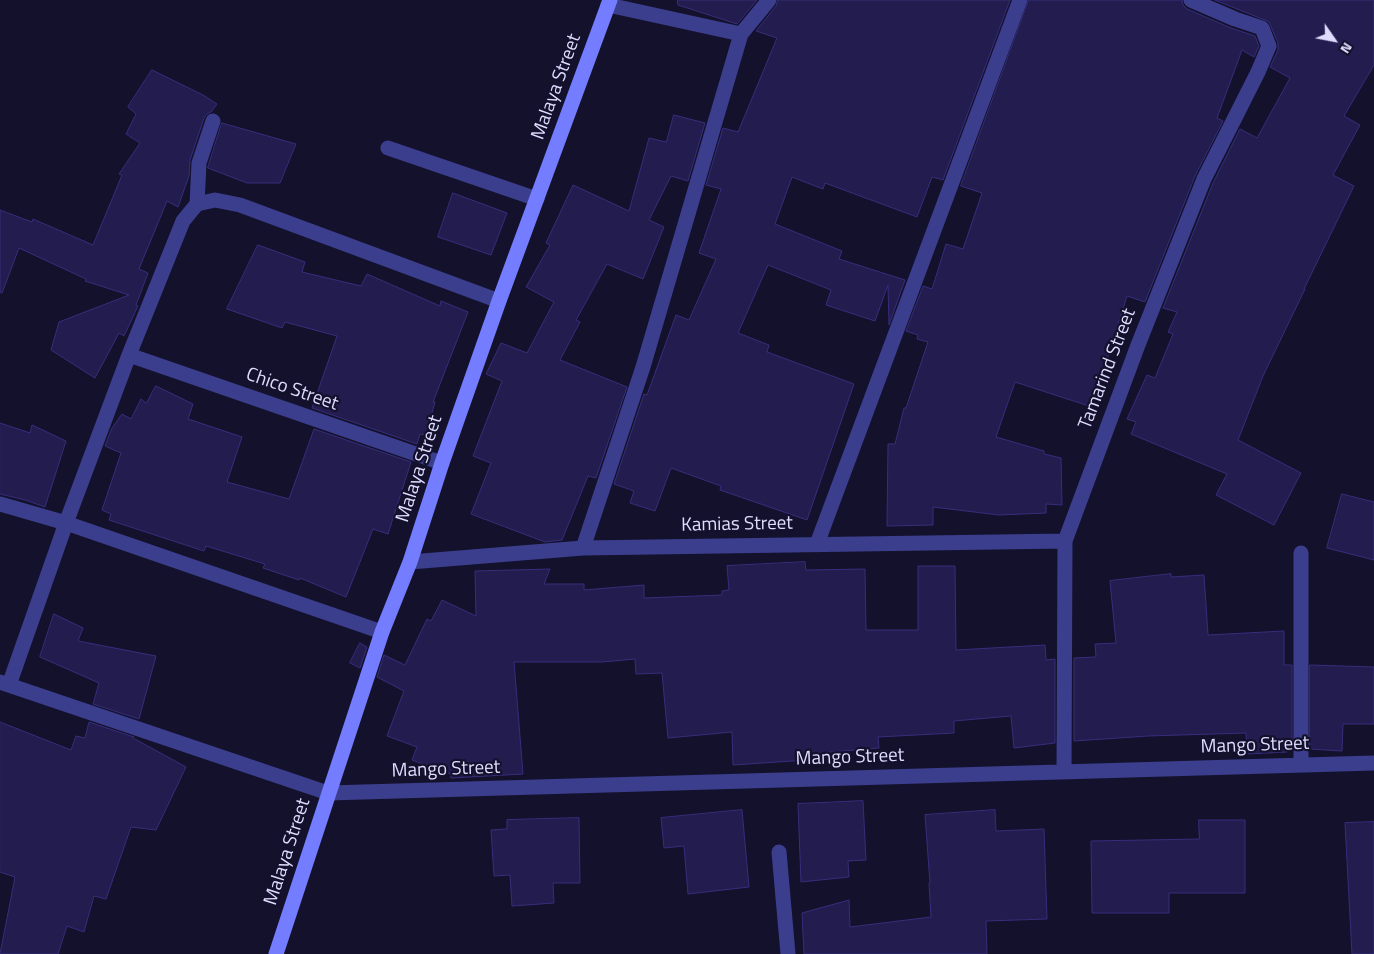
<!DOCTYPE html>
<html>
<head>
<meta charset="utf-8">
<style>
  body { margin:0 }
  #map { position:relative; width:1374px; height:954px; overflow:hidden; background:#14112d; font-family:"Titillium Web",sans-serif }
  canvas { display:block }
  .north { position:absolute; left:1309px; top:15px; width:50px; height:50px; -webkit-text-stroke:4px #14112d; paint-order:stroke; rotate:123deg; font-size:14px; font-weight:700; line-height:20px; text-align:center; color:#deddff }
  .north::after { content:''; display:block; margin:auto; width:18px; height:22px; background:#deddff; clip-path:polygon(50% 0,100% 100%,50% 72%,0 100%) }
</style>
</head>
<body>
<div id="map">
<canvas width="1374" height="954"></canvas>
<div class="north">N</div>
</div>
<script>
const ctx = document.querySelector('canvas').getContext('2d');
ctx.lineJoin = 'round';
function fill(path, color) { ctx.fillStyle = color; ctx.fill(path, 'evenodd'); }
function strokePath(path, color, width, dash) { ctx.strokeStyle = color; ctx.lineWidth = width; ctx.lineCap = dash ? 'butt' : 'round'; ctx.setLineDash(dash || []); ctx.stroke(path); }
function drawText(font, color, halo, rows, align = 'center') {
  ctx.font = font + ' "Titillium Web",sans-serif'; ctx.lineWidth = 4.5; ctx.setLineDash([]); ctx.textBaseline = 'middle'; ctx.strokeStyle = halo; ctx.fillStyle = color; for (const [text, x, y, turn = 0] of rows) {
    ctx.save(); ctx.translate(x, y); ctx.rotate((+turn || 0) * Math.PI / 180); ctx.textAlign = isNaN(turn) ? turn : align; if (halo) ctx.strokeText(text, 0, 0); ctx.fillText(text, 0, 0); ctx.restore();
  }
}
const building = new Path2D(`
  M678 0H757L737 24 678 5Z
  M778 0H1010L943 180 932 177 917 217 825 183 823 189 792 177 775 224 842 251 839 259 905 280 889 325 888 285 875 321 826 305 831 290 768 265 738 333 769 345 767 352 854 384 807 520 720 490 721 486 671 468 655 511 630 503 634 491 614 484 644 394 647 395 676 315 689 320 716 259 699 253 721 189 706 185 723 128 738 132 777 38 756 31 776 6Z
  M1029 0H1182L1183 5 1187 9 1231 28 1255 36 1259 46 1254 57 1242 50 1217 118 1223 121 1195 176 1145 302 1127 296 1092 407 1015 382 996 437 1044 451V454L1061 458 1062 505 1046 504V513L999 515 933 507V525L887 526 888 444H895L904 408H906L928 342 917 339 918 335 906 331 923 286 932 289 946 244 963 249 982 193 961 186Z
  M1215 0H1374V65L1344 116 1360 125 1333 175 1354 186 1304 289H1305L1263 376 1238 440 1301 473 1274 525 1216 495 1227 474 1131 434 1136 422 1127 419 1147 375 1155 378 1173 334 1168 332 1177 312 1163 308 1213 183 1240 129 1257 138 1290 78 1270 67 1278 50V43L1269 22Z
  M152 70 203 95 217 104 211 112 207 114 204 118 190 160 189 176 178 207 167 201 139 269 148 273 136 305 138 306 124 336 119 333 95 378 51 350 59 322 129 295 85 281 86 279 19 248 2 293 0 292V210L32 222 33 219 93 245 122 175 119 174 140 143 126 134 136 114 128 107Z
  M674 115 705 123 688 181 671 176 649 220 664 227 643 279 607 264 576 320 580 322 560 360 627 387 596 478 588 476 562 540 545 542 471 514 491 463 473 456 502 381 486 374 501 343 527 353 554 302 526 287 550 245 546 243 573 185 629 211 649 138 666 142Z
  M222 123 296 144 280 183H247L208 168Z
  M453 193 507 213 491 255 438 237Z
  M258 245 305 262 302 272 361 286 367 274 440 306 441 301 468 312 433 402H435L426 435 420 434 417 444 312 408 337 336 285 322 282 328 227 309Z
  M156 386 193 404 188 419 242 437 227 482 289 499 314 429 411 462 388 534 373 529 346 597 300 578 299 580 263 568 265 564 206 546 204 551 109 520 111 514 102 510 121 453 105 446 112 428 122 414 131 419 141 399 146 403Z
  M0 423 30 433 32 425 66 441 45 507 25 500 0 494Z
  M1342 494 1374 502V560L1327 548Z
  M805 562 806 570 865 569 866 630H918V566H955L956 650 1045 645 1046 660 1055 659V743L1014 748 1011 716 954 721V733L878 737 879 748 807 754V760L733 765 732 732 668 738 662 673 636 674 635 659 602 662H514L523 774 451 778V774L412 760 417 747 387 736 404 691 377 677 384 655 405 665 427 619 431 621 442 600 476 616 475 571 550 569 544 584H584V590L644 585V598L722 595V591L729 590 727 566Z
  M1171 574V577L1204 575 1208 635 1284 631V665H1292V748H1287V752L1247 754 1246 733 1148 736 1074 741V658L1096 657 1095 644 1116 643 1110 581Z
  M54 614 83 628 78 641 156 656 139 719 93 704 99 683 40 657Z
  M360 643 367 647 360 668 350 663Z
  M1310 665 1374 667V724H1343L1342 751 1310 749Z
  M0 722 71 750 76 736 85 738 89 722 134 737 133 738 186 767 156 830 131 827 106 899 94 896 84 932 67 926 58 954H0L15 877 0 872Z
  M863 801 866 860 848 861 849 877 801 882 798 804Z
  M742 810 749 887 688 894 684 846 664 848 661 818Z
  M995 810 996 831 1044 829 1047 919 986 921 987 954H804L802 913 849 900 850 927 931 917 929 883H930L925 815Z
  M579 818 580 883H553L554 903 512 906 510 875 494 876 491 830 507 829V820Z
  M1199 820H1245V893H1169V913H1092L1091 841 1199 839Z
  M1374 822V954H1352L1345 823Z`);
const lane = new Path2D(`
  M779 852 788 954`);
const street = new Path2D(`
  M608 5 741 34
  M388 148 537 199
  M197 204 199 163 213 121
  M129 355 442 463
  M0 504 66 523 382 632
  M817 544 1020 0
  M583 548 643 367 741 34 769 0
  M1301 553V765
  M410 562 583 548 1065 541
  M0 682 328 793 1374 763
  M9 685 66 523 129 355 183 221 197 204 215 200 240 205 499 301
  M1064 772 1065 541 1138 345 1204 179 1258 72 1269 46 1262 28 1235 19 1191 0`);
const secondary = new Path2D(`
  M276 954 382 632 410 562 442 463 499 301 610 0`);
const streetNames = [
  ["Malaya Street",557,87,-70],
  ["Tamarind Street",1108,369,-69],
  ["Chico Street",292,390,19],
  ["Malaya Street",420,469,-72],
  ["Kamias Street",737,525,-1],
  ["Mango Street",1255,746,-2],
  ["Mango Street",850,758,-2],
  ["Mango Street",446,770,-2],
  ["Malaya Street",288,852,-72]
];
fill(building, '#231c4f');
strokePath(building, '#372e7c', 1);
strokePath(lane, '#3b3e8d', 15);
strokePath(street, '#3b3e8d', 15);
strokePath(secondary, '#747cff', 15);
drawText('19px', '#deddff', '#14112d', streetNames);
</script>
</body>
</html>
